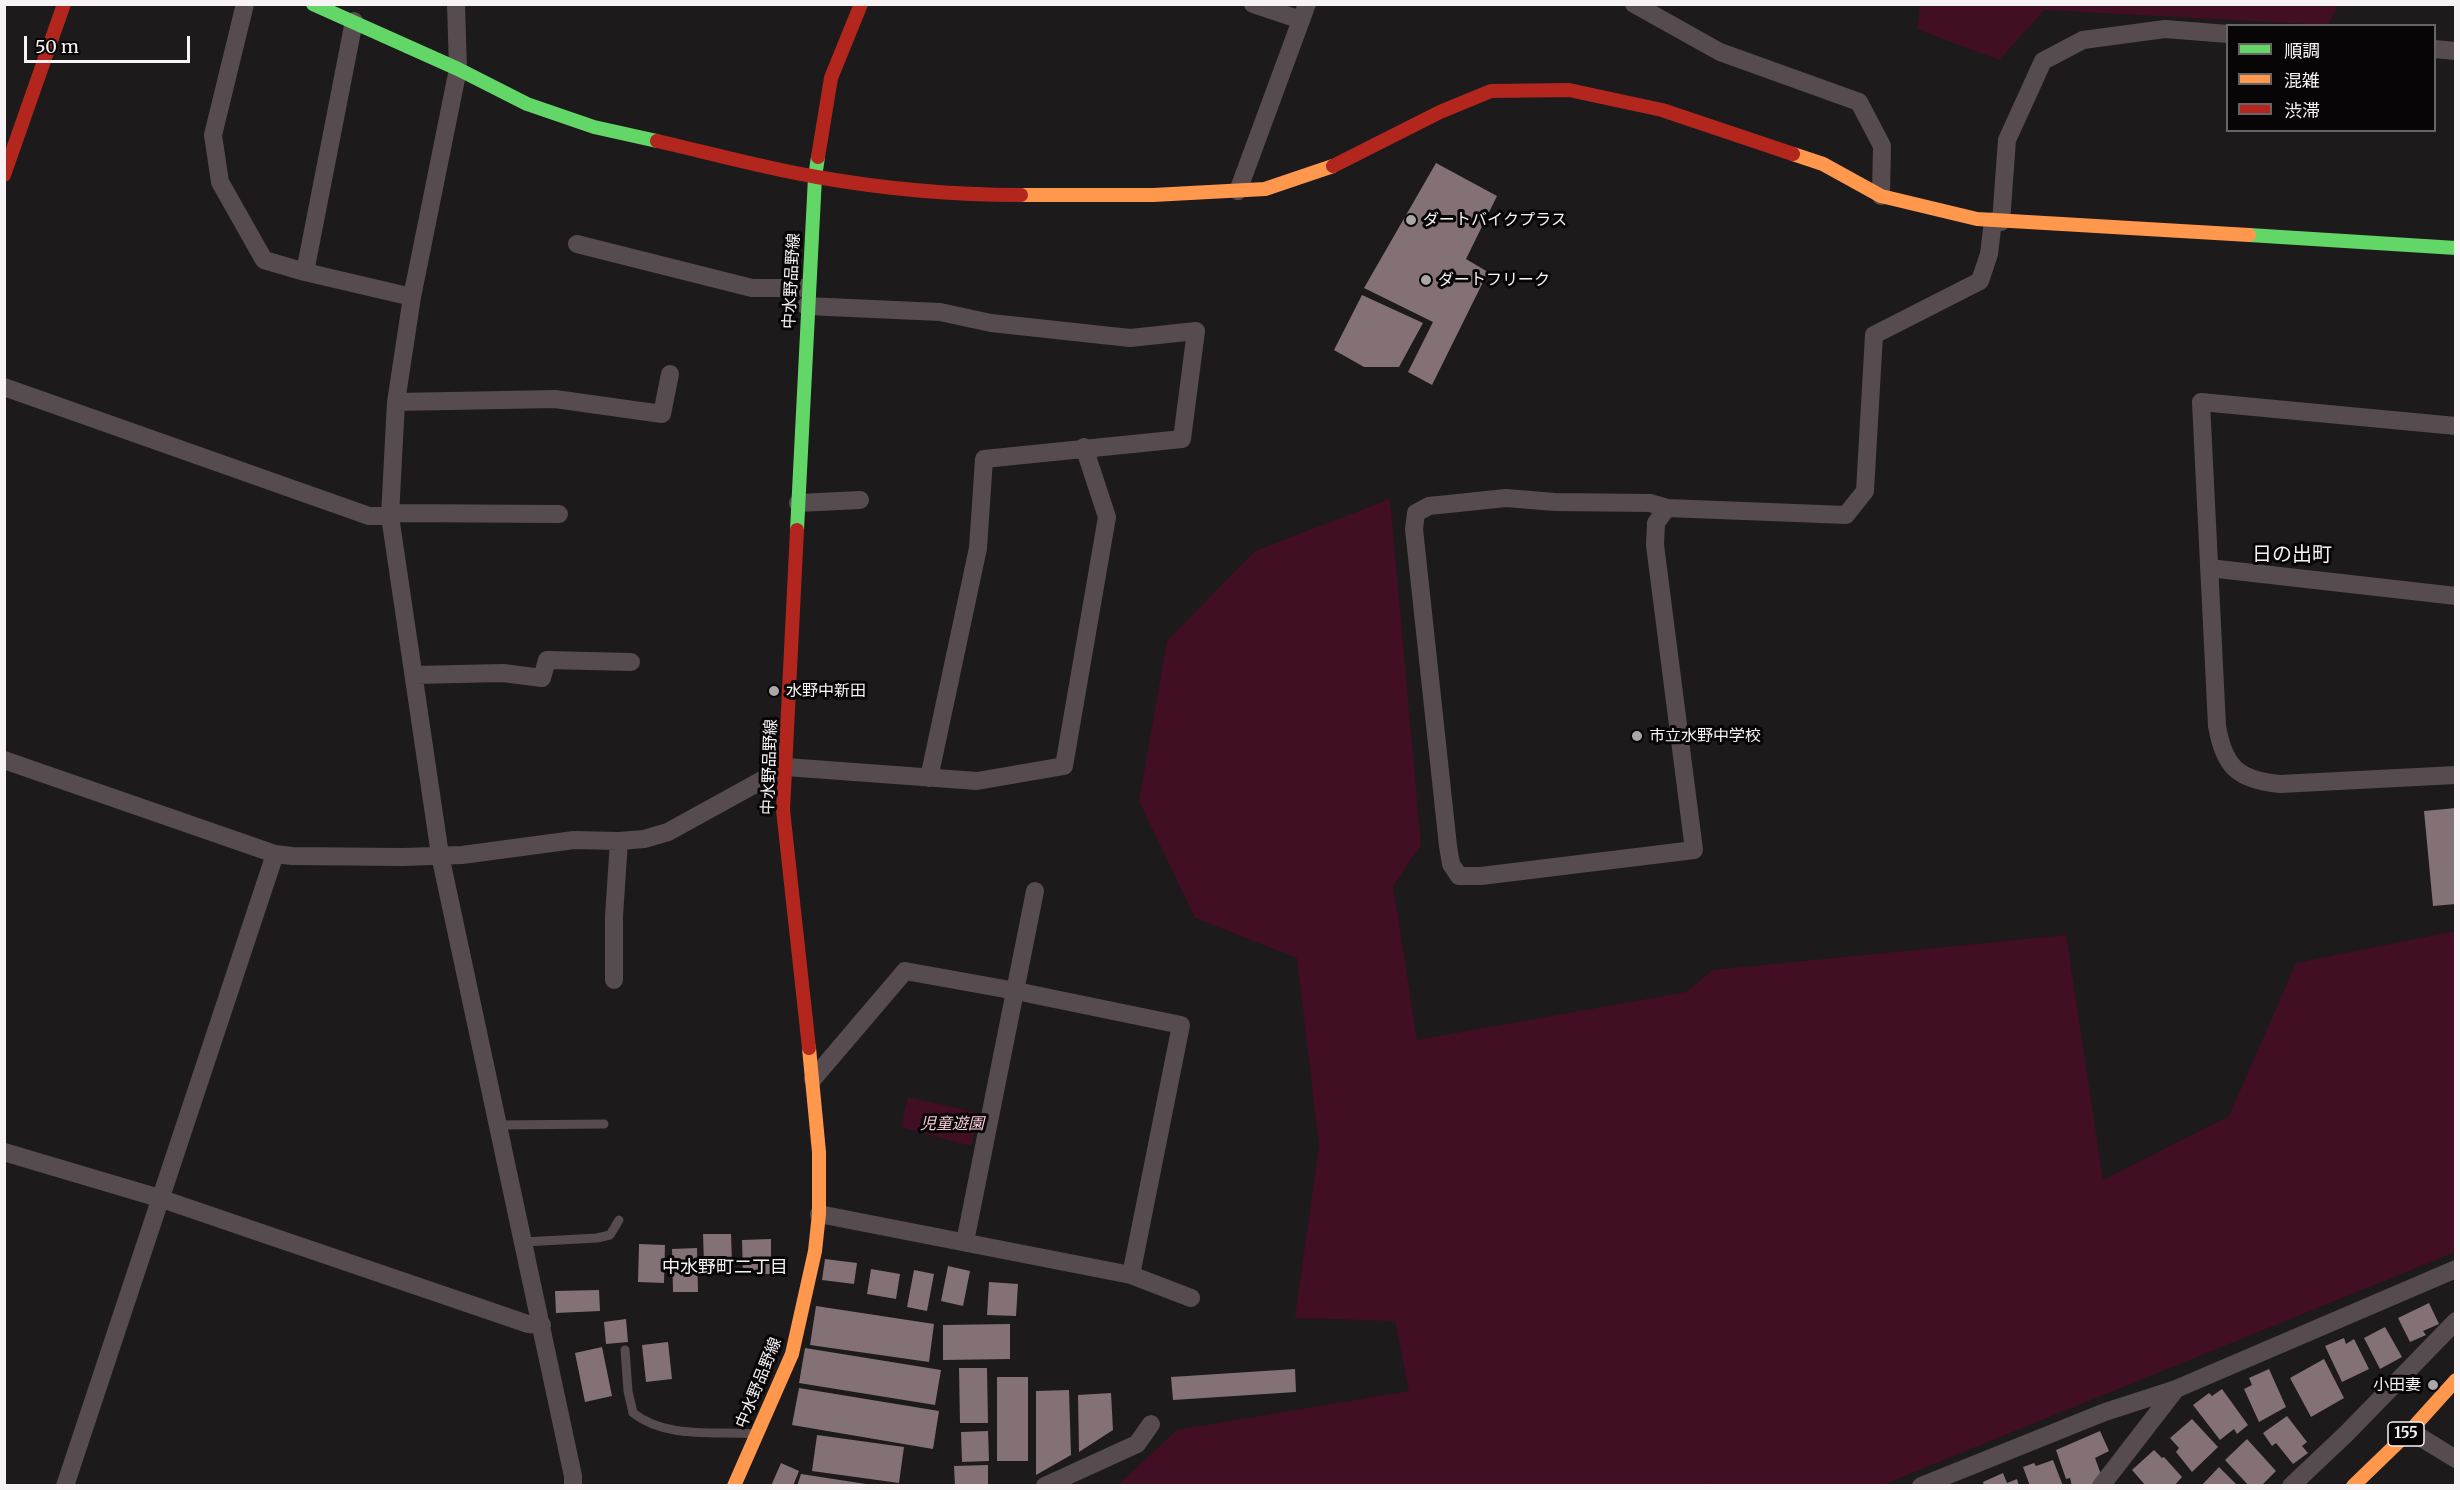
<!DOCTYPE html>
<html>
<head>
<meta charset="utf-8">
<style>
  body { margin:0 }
  #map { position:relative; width:2460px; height:1490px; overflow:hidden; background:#1d1a1b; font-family:Merriweather,"Noto Sans JP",serif }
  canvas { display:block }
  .frame { position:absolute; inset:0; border:6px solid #f7f3f4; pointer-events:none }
  .legend { position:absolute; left:2226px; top:24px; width:210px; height:108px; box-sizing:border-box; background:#070506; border:2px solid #676465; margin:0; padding:8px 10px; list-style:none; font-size:18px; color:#f7f3f4 }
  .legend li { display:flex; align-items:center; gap:12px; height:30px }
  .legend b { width:30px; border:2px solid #676465 }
  .scale { position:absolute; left:24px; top:36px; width:166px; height:27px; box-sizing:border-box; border:3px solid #f7f3f4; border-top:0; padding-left:8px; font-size:18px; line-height:21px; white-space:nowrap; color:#f7f3f4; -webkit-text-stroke:4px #070506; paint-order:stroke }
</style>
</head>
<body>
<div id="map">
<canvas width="2460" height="1490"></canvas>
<div class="frame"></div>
<ul class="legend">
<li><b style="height:8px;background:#63d668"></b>順調</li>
<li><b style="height:8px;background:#ff974d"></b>混雑</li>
<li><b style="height:8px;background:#b3261e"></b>渋滞</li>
</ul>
<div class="scale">50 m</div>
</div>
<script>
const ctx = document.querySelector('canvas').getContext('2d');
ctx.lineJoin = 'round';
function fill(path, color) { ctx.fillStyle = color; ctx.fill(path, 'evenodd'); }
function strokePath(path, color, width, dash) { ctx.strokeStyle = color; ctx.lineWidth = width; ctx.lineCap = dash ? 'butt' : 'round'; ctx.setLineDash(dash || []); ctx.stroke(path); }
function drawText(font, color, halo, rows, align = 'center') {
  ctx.font = font + ' Merriweather,"Noto Sans JP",serif'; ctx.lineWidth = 6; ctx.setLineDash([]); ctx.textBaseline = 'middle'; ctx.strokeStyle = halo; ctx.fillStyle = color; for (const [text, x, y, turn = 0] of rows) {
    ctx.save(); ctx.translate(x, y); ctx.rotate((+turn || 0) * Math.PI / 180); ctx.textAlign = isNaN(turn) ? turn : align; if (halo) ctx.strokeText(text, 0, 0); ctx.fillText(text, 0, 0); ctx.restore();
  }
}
const green = new Path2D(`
  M1920 5V4L2338 5 2328 25 2044 10 1999 60 1917 29Z
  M1390 499 1421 845 1393 886 1417 1040 1686 992 1713 970 2066 935 2103 1180 2229 1116 2296 963 2455 931V1252L1882 1485 1719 1486 1712 1483 1704 1486 1118 1485 1177 1430 1409 1391 1395 1321 1295 1318 1319 1146 1297 958 1195 918 1139 801 1167 641 1255 551Z
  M908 1097 978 1113 971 1146 901 1127Z`);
const building = new Path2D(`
  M1436 163 1497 196 1466 259 1488 272 1432 385 1408 372 1433 322 1364 288Z
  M1362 295 1423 323 1399 367H1364L1334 350Z
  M2456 808V904L2433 906 2424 811Z
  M703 1234H731L732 1262 704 1263Z
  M771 1239V1274H743L742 1240Z
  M639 1244 665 1245 664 1283 638 1282Z
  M697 1248 698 1292H673L672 1249Z
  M825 1259 857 1263 854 1284 822 1280Z
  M948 1266 970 1271 963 1306 941 1301Z
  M871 1269 900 1274 896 1299 867 1294Z
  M914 1270 934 1274 927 1311 907 1307Z
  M989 1282 1018 1284 1016 1316 987 1315Z
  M599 1290 600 1311 556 1313 555 1291Z
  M2429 1303 2439 1324 2423 1331 2426 1335 2410 1342 2398 1318Z
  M816 1306 934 1324 929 1362 810 1345Z
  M626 1319 628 1342 606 1344 604 1322Z
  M1010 1324V1359L943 1360V1325Z
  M2385 1327 2402 1357 2380 1369 2364 1338Z
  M2344 1338 2346 1344 2354 1339 2369 1369 2342 1382 2325 1346Z
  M668 1342 672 1379 646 1382 642 1345Z
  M602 1347 612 1396 585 1402 575 1353Z
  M805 1348 941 1370 935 1405 799 1383Z
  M2324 1359 2344 1398 2311 1417 2290 1378Z
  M959 1368H987L988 1423H960Z
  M1295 1369 1296 1392 1173 1400 1171 1377Z
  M2269 1369 2286 1407 2259 1422 2244 1389 2252 1385 2249 1378Z
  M997 1377H1028V1461H997Z
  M799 1388 939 1411 933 1449 792 1425Z
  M2222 1389 2248 1425 2237 1434 2234 1429 2220 1440 2193 1405 2209 1393 2212 1396Z
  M1069 1390 1071 1455 1036 1475V1391Z
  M1111 1393 1113 1430 1079 1452 1078 1395Z
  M2287 1416 2307 1442 2302 1446 2308 1453 2293 1464 2276 1443 2272 1446 2263 1433Z
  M2192 1419 2218 1447 2192 1472 2176 1452 2179 1448 2170 1438Z
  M988 1431 989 1461 962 1462 961 1432Z
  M2100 1431 2109 1451 2095 1458 2102 1477 2091 1486H2072L2070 1478 2066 1479 2056 1450Z
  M817 1435 904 1447 899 1483 812 1471Z
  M2247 1439 2276 1471 2261 1486H2249L2225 1460Z
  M2154 1450 2162 1458 2164 1457 2182 1477 2174 1486H2146L2132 1470Z
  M2053 1460 2063 1486H2030L2023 1467 2034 1463 2036 1466Z
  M781 1463 799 1471 793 1486H771Z
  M988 1465V1486H955L954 1466Z
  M2219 1467 2238 1486H2201Z
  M2003 1473 2007 1483 2017 1479 2019 1486H1984L1983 1482Z
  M801 1474 866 1484V1486H797Z`);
const lane = new Path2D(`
  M499 1125 604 1124
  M524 1242 597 1238 610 1235 619 1220
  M625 1350 628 1391 633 1413C667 1439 713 1431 754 1434`);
const street = new Path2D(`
  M245 4 213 135 220 182 264 260 305 272 412 297
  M456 4 458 69 412 297 396 402 390 516 440 855 573 1476V1486
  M1253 4 1298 19
  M1634 4 1720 52 1859 102 1882 146 1881 196
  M2434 49 2456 51
  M1238 191 1307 4
  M2001 222 2007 140 2043 61 2083 40 2165 29 2228 34
  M577 244 752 288H807
  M305 272 354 21
  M806 306 940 312 991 323 1130 338 1196 331 1182 439 984 459 978 548 929 778
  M4 387 369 516H390
  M396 402 555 399 662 414 670 374
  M2456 426 2201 402 2217 726C2224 766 2237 780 2280 784L2456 775
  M798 503 860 500
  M1667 508 1656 523 1655 545 1694 850 1481 876H1459L1451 864 1448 846 1414 529 1416 513 1429 506 1506 498 1555 502 1650 503 1667 508 1846 515 1865 491 1874 335 1980 281 1989 254 1993 221
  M390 513 559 514
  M2209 568 2456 596
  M414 675 503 673 542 678 547 660 631 662
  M4 760 275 854 292 856 403 857 462 855 574 840 619 841 644 839 668 832 786 767 977 781 1064 766 1107 517 1084 447
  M614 980V916L619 841
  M813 1079 905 971 1016 991 1181 1025 1131 1275
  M4 1152 159 1198 528 1324 542 1325
  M819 1214 1131 1275 1191 1298
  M965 1242 1035 891
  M2410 1431 2456 1459
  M65 1486 275 854
  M1045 1486 1137 1444 1151 1424
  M1921 1486 2105 1412 2176 1389 2456 1269
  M2101 1486 2176 1389
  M2291 1486 2347 1433 2456 1321`);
const fast = new Path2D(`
  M313 4 458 69 527 104 594 127 657 141
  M2249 235 2456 248
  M797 530 815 177 818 157`);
const slow = new Path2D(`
  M1793 154 1823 164 1881 196 1977 219 2249 235
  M1021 195H1153L1265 189 1333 166
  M734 1486 792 1354 815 1251 819 1214V1152L809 1048
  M2353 1486 2410 1431 2456 1380`);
const jam = new Path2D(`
  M657 141C710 153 763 168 817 177 885 189 953 195 1021 195
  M818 157 831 78 861 4
  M1333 166 1440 112 1491 91 1569 90 1662 110 1793 154
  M4 175 64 4
  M797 530 783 810 809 1048`);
const markers = [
  [1411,220,6,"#aba7a8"],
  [1426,280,6,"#aba7a8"],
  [774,691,6,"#aba7a8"],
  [1637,736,6,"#aba7a8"],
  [2433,1385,6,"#aba7a8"]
];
const shields = [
  [2406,1434,36]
];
const shieldNames = [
  ["155",2406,1434]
];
const poiNames = [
  ["ダートバイクプラス",1423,220],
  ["ダートフリーク",1438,280],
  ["水野中新田",786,691],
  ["市立水野中学校",1649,736],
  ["小田妻",2421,1385,"right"]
];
const streetNames = [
  ["中水野品野線",792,281,-87],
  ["中水野品野線",770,767,-88],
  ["中水野品野線",759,1383,-68]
];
const parkNames = [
  ["児童遊園",952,1124]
];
const neighbourhoodNames = [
  ["中水野町二丁目",725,1268]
];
const quarterNames = [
  ["日の出町",2292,555]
];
fill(green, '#420e23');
fill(building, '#837176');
strokePath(lane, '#564b4e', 9);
strokePath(street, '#564b4e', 18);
strokePath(fast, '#63d668', 14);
strokePath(slow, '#ff974d', 14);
strokePath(jam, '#b3261e', 14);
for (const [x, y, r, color] of markers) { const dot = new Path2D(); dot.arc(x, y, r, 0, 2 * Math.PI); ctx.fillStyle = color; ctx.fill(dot); strokePath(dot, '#070506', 2); }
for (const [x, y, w] of shields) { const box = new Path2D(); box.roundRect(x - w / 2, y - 12, w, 24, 4.5); ctx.fillStyle = '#070506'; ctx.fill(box); strokePath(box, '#f7f3f4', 1.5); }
drawText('bold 15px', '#f7f3f4', null, shieldNames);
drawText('16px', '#f7f3f4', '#070506', poiNames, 'left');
drawText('16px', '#f7f3f4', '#070506', streetNames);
drawText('italic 16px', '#f9ccd7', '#070506', parkNames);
drawText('18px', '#f7f3f4', '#070506', neighbourhoodNames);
drawText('20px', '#f7f3f4', '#070506', quarterNames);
</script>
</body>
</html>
